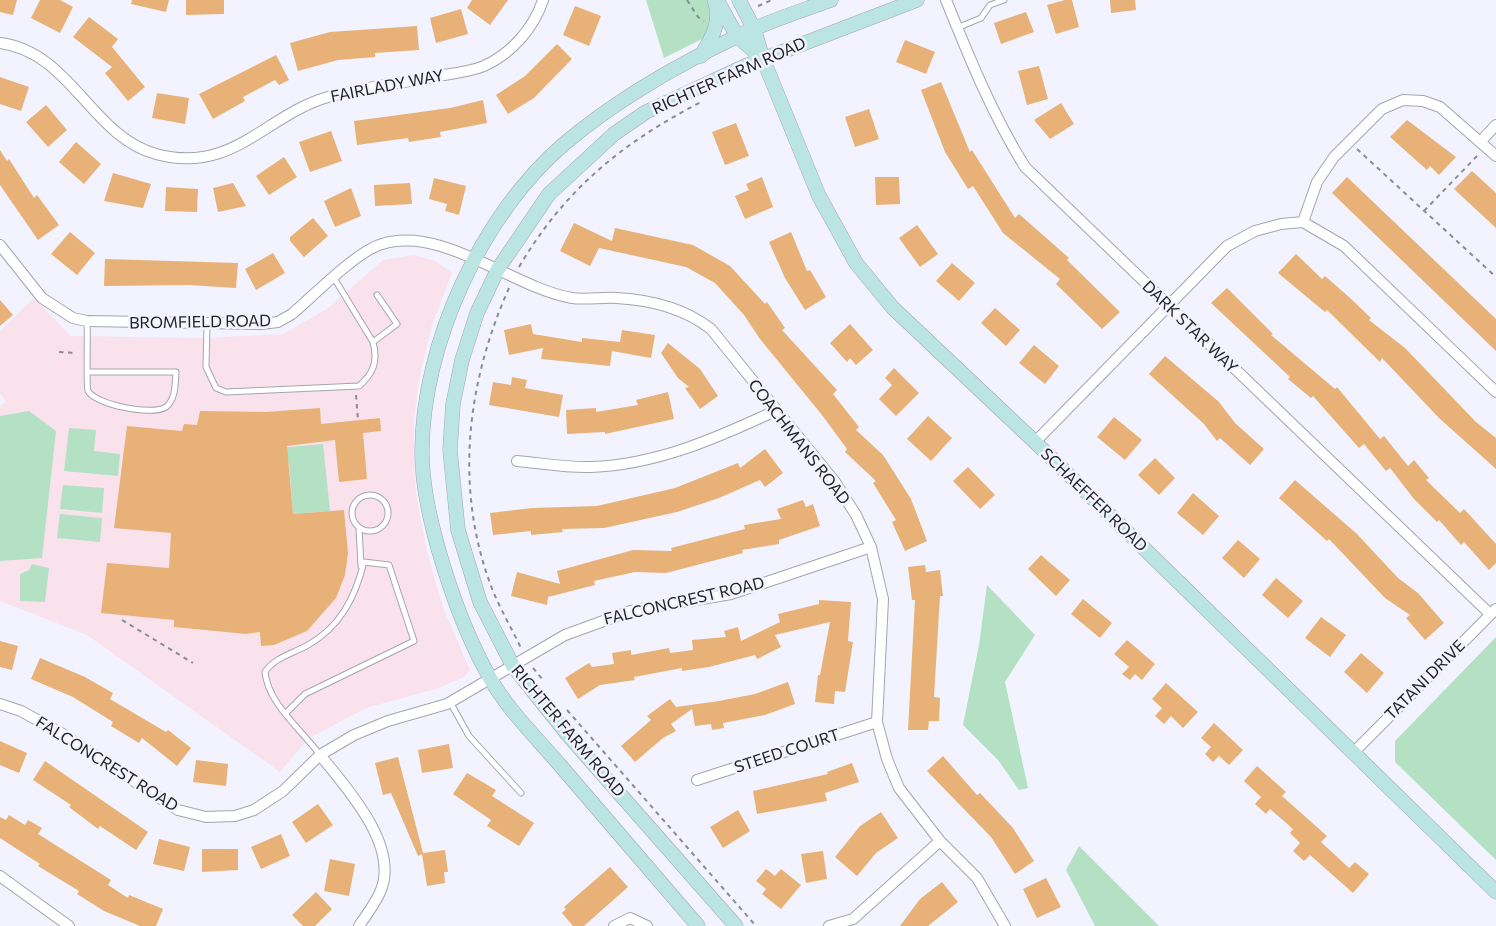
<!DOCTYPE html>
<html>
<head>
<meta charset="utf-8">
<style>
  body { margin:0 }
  canvas { display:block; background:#f2f3fe }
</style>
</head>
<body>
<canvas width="1496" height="926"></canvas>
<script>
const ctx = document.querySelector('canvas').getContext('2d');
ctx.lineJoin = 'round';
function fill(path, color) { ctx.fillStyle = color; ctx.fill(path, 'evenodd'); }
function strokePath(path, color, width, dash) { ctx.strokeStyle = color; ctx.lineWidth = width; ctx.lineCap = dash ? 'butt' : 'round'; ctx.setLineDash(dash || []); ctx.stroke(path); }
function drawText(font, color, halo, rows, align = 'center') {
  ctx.font = font + ' Commissioner,sans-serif'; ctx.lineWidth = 5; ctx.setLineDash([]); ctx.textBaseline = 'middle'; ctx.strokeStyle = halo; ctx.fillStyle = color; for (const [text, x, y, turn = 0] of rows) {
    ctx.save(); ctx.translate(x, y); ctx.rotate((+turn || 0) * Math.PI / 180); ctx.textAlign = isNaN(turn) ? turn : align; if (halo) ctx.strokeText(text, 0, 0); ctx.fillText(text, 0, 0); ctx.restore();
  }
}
const education = new Path2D(`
  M414 255 435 261 452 273 432 325 419 379 414 420V461L416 494 427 552 444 610 470 670 464 677 436 689 366 708 308 739 280 772 87 635 0 601V406L6 402 0 393V331L34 298 71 336 206 338 283 334 327 309 383 260Z`);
const green = new Path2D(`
  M646 0H722L718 31 664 58Z
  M29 411 56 431 42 558 0 561V416Z
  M69 428 96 430 94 451 120 454 118 476 64 471Z
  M323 444 330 511 293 514 289 463 277 448Z
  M63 485 104 488 102 513 60 509Z
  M60 514 102 518 100 542 57 538Z
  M32 564 49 568 45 602 20 601V574L29 570Z
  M987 585 1035 635 1005 682 1028 788 1019 790 998 760 963 725 979 645Z
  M1496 637V860L1395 762V741Z
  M1079 846 1159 926H1095L1066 870Z`);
const building = new Path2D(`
  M0 0H17L13 15 0 12Z
  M40 0H60L73 7 60 33 31 18Z
  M132 0H169L166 12 131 4Z
  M186 0H224V14L186 15Z
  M472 0H508L490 25 467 8Z
  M1065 0H1072L1079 27 1056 34 1047 5Z
  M1110 0H1135L1136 10 1111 13Z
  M575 6 601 16 589 46 563 35Z
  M461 9 468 34 436 43 430 18Z
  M1026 12 1034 32 1001 44 994 23Z
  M89 17 118 39 112 47 145 87 128 101 105 73 112 67 73 37Z
  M417 26 419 50 375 53V57L338 60 298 71 290 43 330 32Z
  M905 40 935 52 926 74 896 62Z
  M557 44 572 59 534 98 508 114 496 95 525 76Z
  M276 55 289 80 279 85 275 80 243 97 245 101 213 119 199 94Z
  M1039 66 1048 99 1027 105 1018 71Z
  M0 77 29 87 21 111 0 104Z
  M941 82 970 152 972 150 1015 218 1019 214 1069 258 1067 260 1120 312 1102 329 1056 284 1060 279 1003 233 973 186 968 189 945 152 921 90Z
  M157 93 189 98 185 124 152 118Z
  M483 100 487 123 440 132 441 137 409 142 408 138 357 145 354 121 450 108Z
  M1061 103 1074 124 1050 139 1034 120Z
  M46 105 67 130 48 147 26 122Z
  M869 109 879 139 855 147 845 117Z
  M1407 120 1456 157 1439 175 1430 166 1427 170 1390 137Z
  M736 123 749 156 725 165 712 132Z
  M331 131 342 161 310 172 299 142Z
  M76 142 101 164 84 184 59 162Z
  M0 150 7 161 9 159 34 198 37 195 59 225 38 240 0 185Z
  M284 157 297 177 269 195 256 176Z
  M1472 171 1496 193V228L1454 189Z
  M113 173 151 184 143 208 104 201Z
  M762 177 773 207 745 219 735 196 749 190 746 184Z
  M875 177H899L900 204 876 205Z
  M1347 177 1496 319V351L1332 193Z
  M434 178 466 186 459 215 445 211 447 204 429 199Z
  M233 183 246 206 218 212 213 188Z
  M410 183 412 204 375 206 374 185Z
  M166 187 198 189 197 212 165 211Z
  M351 188 361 216 335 227 324 201Z
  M313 218 328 236 304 257 290 241V237Z
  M574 223 612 241 615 228 693 245 730 266 765 304 767 302 785 328 782 330 837 390 833 394 859 427 856 430 883 455 911 499 927 541 905 551 892 522 896 520 873 483 876 481 845 452 847 449 822 415 760 339 744 315 715 283 686 267 599 248 590 266 560 251Z
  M917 225 938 254 920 267 899 238Z
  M70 232 95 253 77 275 51 254Z
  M791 232 807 271 810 270 826 297 805 310 785 278 769 242Z
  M273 253 285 273 256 290 245 269Z
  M1296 254 1322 279 1325 276 1349 297 1371 318 1369 320 1405 348 1476 422 1496 438V469L1439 418 1382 358 1380 362 1327 310 1325 312 1278 273Z
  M105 259 238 263 236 288 189 285 104 286Z
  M952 263 975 283 959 301 936 281Z
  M1227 288 1273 334 1271 335 1335 389 1337 387 1380 439 1384 436 1408 466 1414 460 1429 478 1426 480 1460 513 1464 509 1496 544V563L1489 570 1464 542 1461 545 1439 520 1437 522 1414 499 1390 468 1386 471 1364 444 1359 448 1313 396 1311 398 1288 379 1290 377 1211 303Z
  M0 300 13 315 0 326Z
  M995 308 1020 330 1006 346 981 323Z
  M531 324 533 334 582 342V338L620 342 622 330 655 335 651 358 612 351 610 366 541 359 543 348 509 355 504 330Z
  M850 324 873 350 856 365 850 358 847 362 830 343Z
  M668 343 700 369 718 396 700 409 685 388 689 387 678 378 661 353Z
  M1034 345 1059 366 1045 384 1019 363Z
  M1165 356 1219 402 1235 423 1264 449 1250 465 1220 438 1217 441 1204 424 1149 374Z
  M894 368 919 393 896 416 879 399 892 385 885 378Z
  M512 377 527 380 525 388 563 395 559 417 489 405 493 382 511 385Z
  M668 392 674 419 605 434V432L567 434 566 410 596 408V412L638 405 636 400Z
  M320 408 321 424 380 418 381 431 363 433 367 479 339 482 335 440 287 446 293 514 344 510 348 553 345 575 336 598 307 631 274 645 261 646 260 632 246 634 174 627V620L101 613 107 563 169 568 171 533 114 528 127 426 182 431 184 424 197 425 200 411 266 412Z
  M928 416 952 438 931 461 907 439Z
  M1114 417 1142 440 1125 460 1097 437Z
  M765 449 783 473 765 487 760 480 719 498 677 512 604 528 562 529 563 532 531 535V531L493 535 490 513 532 508 597 506 675 488 738 463 740 468Z
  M1155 458 1175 478 1159 495 1138 475Z
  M968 467 995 495 980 509 953 481Z
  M1295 480 1357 534 1398 578 1418 593 1444 623 1425 640 1406 618 1410 615 1385 598 1329 539 1327 541 1279 498Z
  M1193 493 1219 516 1203 535 1177 513Z
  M803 500 806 507 813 504 820 526 779 540V544L742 550 743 553 666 573 635 572 594 581 595 585 548 597 547 605 511 596 517 572 560 584 557 571 633 550 672 551 671 548 745 529 744 525 781 519 777 509Z
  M1238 540 1260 559 1244 578 1222 558Z
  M1041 555 1070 580 1056 596 1028 569Z
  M925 565 926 572 940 570 943 596H940L934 697 940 698 939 721H929L928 730H908L915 600H912L908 567Z
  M1276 578 1303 601 1288 618 1262 595Z
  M1083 599 1112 623 1100 638 1071 614Z
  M819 600 851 602 848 641 853 642 845 692 835 691 834 704 815 702 818 675H820L830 622 775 635 781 647 757 659 755 655 709 667 682 671V668L634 677 635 680 600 685 578 699 565 678 589 663 592 667 614 664 612 653 631 650V655L669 648 670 653 693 650 692 640 726 637 724 631 738 627 741 641 780 622 778 614 819 604Z
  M1321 617 1346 635 1330 657 1305 638Z
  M1127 640 1155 664 1142 680 1135 674 1130 680 1122 674 1129 667 1114 654Z
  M0 641 18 646 12 670 0 667Z
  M1361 653 1384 673 1367 693 1344 672Z
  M40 658 85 677 113 693 110 699 166 732 168 730 191 748 177 766 142 738 139 743 111 726 113 722 73 697 31 679Z
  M788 682 795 704 765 715 723 723 724 728 712 730 711 724 695 726 692 709 671 724 676 731 663 738 635 762 621 746 651 720 647 716 670 699 676 707 719 701 755 694Z
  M1166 683 1198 712 1183 728 1171 716 1164 724 1155 716 1162 708 1152 699Z
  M1214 723 1243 750 1229 765 1219 756 1213 762 1205 754 1211 747 1201 738Z
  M0 741 27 753 19 773 0 765Z
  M449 744 453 768 422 773 418 750Z
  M943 756 977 795 980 793 1013 828 1034 861 1015 874 991 837 927 771Z
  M398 757 423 853 445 850 448 872H444L445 883 427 886 422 854 418 856 391 793 383 795 375 763Z
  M196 760 228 764 226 786 193 782Z
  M45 761 148 832 136 850 100 826 98 829 69 807 71 805 33 780Z
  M852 763 859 782 825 793 827 801 757 814 753 791 828 774 827 772Z
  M1257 766 1286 792 1282 796 1327 836 1321 842 1349 868 1355 862 1369 874 1353 893 1310 855 1304 861 1293 851 1300 843 1290 833 1293 829 1270 809 1266 814 1255 804 1261 797 1244 781Z
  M467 773 496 790 492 796 534 823 519 846 487 826 491 820 453 794Z
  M318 804 333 825 306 843 292 822Z
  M738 810 750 831 723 848 710 827Z
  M881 812 898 838 876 853 857 876 835 857 860 826Z
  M9 815 25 825 28 820 42 828 38 834 111 880 108 885 128 898 129 895 163 909 156 926H140L104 911 77 894 79 891 38 866 40 864 0 838V817L6 820Z
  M281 834 290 856 261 869 251 847Z
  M159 839 190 847 184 871 153 864Z
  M202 849H238V870L202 872Z
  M823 851 827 879 806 883 801 854Z
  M330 859 355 864 349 896 324 891Z
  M610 867 628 887 584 926H573L562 913 566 909 564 907Z
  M766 869 775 876 781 869 801 885 781 909 762 894 766 889 756 881Z
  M1046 878 1061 907 1037 918 1023 889Z
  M942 882 958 902 928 926H900L920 899Z
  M316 892 332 909 315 926H303L292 915Z`);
const path = new Path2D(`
  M687 0 698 17 704 21
  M758 6 772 0
  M1357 149 1496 277
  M1424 211 1478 155
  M519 267C565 189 622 143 701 102
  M509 288C467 382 454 487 491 586 499 607 511 627 521 648
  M59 352 75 353
  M356 395 358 420
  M122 620 193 663
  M533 668 543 680
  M567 710 756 926`);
const lane = new Path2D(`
  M957 28 981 18 990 5 1004 0
  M87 321C88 332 86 387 88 391 96 405 153 416 166 407 176 399 175 384 176 372H87
  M207 325 206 367 216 388 226 392 359 386C374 373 378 361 373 342L334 278
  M373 342 397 324 377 295
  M352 513a18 18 0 1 1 36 0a18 18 0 1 1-36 0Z
  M359 528 361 566
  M450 702 469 736 521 793
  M286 713 305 694 414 641 389 565 364 562C355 598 340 627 308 645 292 654 275 657 265 672 268 704 302 730 320 755`);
const street = new Path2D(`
  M946 0C969 57 992 114 1025 167L1490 614
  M0 43C71 52 91 136 156 154 233 175 265 115 328 97 365 86 406 83 444 75 457 73 472 71 484 66 511 54 534 28 543 0
  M1481 141 1496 125
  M1303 222 1317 182 1334 157 1382 109 1403 100 1423 101 1440 107 1496 156
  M0 245 42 298 73 318 87 321 261 324 278 322 292 314C313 296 357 251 382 244 443 225 513 288 572 298 586 300 602 297 617 298 652 300 684 308 711 329L835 482 856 515 871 547 883 599 877 722 887 759 899 788 940 841 977 878 1005 926
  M1035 442 1227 246 1255 231 1281 224 1303 222 1344 246 1496 392
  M517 461C541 463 566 468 591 467 656 465 717 438 775 411
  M0 704 21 711 61 733 178 810 206 817 235 816 254 810 283 791 320 755 354 735 388 721 447 704 565 635 631 611 731 594 871 547
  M1354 752 1496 609
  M320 755C346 787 399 845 381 890 376 903 366 915 359 926
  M697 780 877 722
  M0 876 69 926
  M614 926 630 918 647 926
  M829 926 853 919 940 841`);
const secondary = new Path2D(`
  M717 0 737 36 763 59
  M739 0 754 29 763 59 819 196 856 263 893 308 1035 442 1496 892
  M701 56C711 39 722 22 715 2
  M698 926C652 872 605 818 559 764 536 737 507 709 490 678 458 622 422 516 422 452 422 344 482 214 564 144 616 100 679 64 740 35 769 21 801 11 831 0
  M736 926 568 735 513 666 480 602 458 530 450 450 453 404 462 360 477 313 498 269 549 194 614 134 646 112 745 66 917 0`);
const streetNames = [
  ["RICHTER FARM ROAD",729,76,-24],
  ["FAIRLADY WAY",387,86,-11],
  ["BROMFIELD ROAD",200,322,-1],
  ["DARK STAR WAY",1190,327,44],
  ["COACHMANS ROAD",799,442,52],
  ["SCHAEFFER ROAD",1094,500,44],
  ["FALCONCREST ROAD",684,601,-13],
  ["TATANI DRIVE",1425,680,-45],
  ["RICHTER FARM ROAD",568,731,50],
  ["STEED COURT",787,751,-18],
  ["FALCONCREST ROAD",107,764,32]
];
fill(education, '#fae2ed');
fill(green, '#b4e1c4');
fill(building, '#e8b178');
strokePath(lane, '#a4a5af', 7);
strokePath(street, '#a4a5af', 12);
strokePath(secondary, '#a4a5af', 15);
strokePath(path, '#8b8b93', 2, [4.5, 4.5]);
strokePath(lane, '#fff', 5);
strokePath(street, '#fff', 10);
strokePath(secondary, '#bbe5e3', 14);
drawText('16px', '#222226', '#f2f3fe', streetNames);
</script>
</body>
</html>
